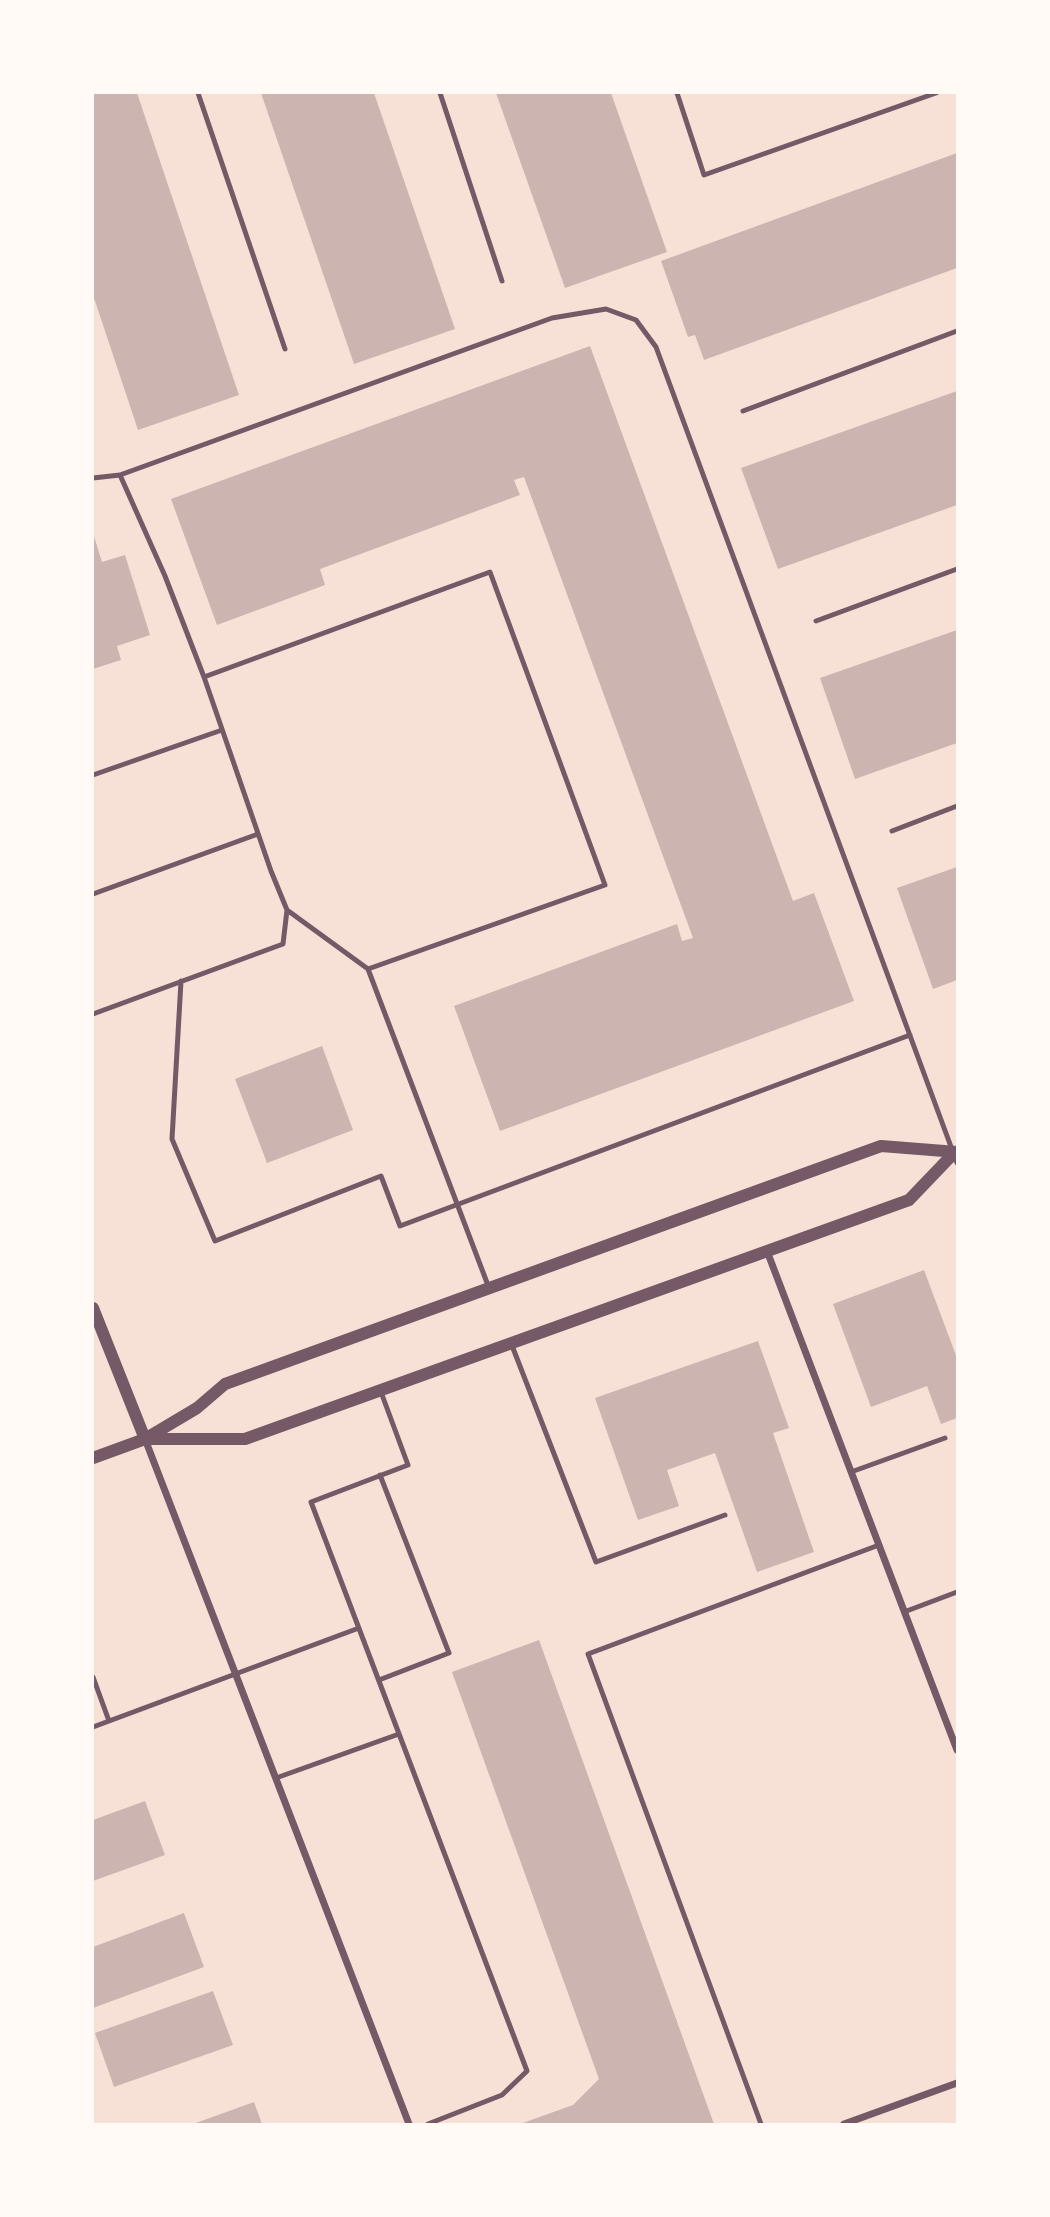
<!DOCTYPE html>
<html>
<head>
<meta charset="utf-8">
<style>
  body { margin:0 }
  #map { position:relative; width:1050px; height:2217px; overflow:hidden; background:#f7e1d7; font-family:"Nunito Sans",sans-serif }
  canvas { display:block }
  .frame { position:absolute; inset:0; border:94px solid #fffaf5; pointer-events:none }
</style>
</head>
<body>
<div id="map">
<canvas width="1050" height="2217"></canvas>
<div class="frame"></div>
</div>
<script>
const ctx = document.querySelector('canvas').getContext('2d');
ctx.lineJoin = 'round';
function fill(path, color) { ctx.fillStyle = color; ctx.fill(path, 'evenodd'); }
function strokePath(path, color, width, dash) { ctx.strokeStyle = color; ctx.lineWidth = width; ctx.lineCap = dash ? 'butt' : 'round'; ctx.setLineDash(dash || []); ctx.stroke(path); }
const building = new Path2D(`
  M93 93H137L239 395 138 430 93 295Z
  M261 93H374L455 329 354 364Z
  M496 93H611L667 252 565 288Z
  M957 153V268L704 360 695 335 688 337 661 261Z
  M590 346 793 901 814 893 854 1001 500 1131 454 1006 677 924 682 941 693 938 524 477 514 480 520 495 320 569 325 585 217 625 171 499Z
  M957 391V505L778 569 741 468Z
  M93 533 102 562 125 555 150 635 117 646 121 660 93 669Z
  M957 630V743L855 779 820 678Z
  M957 867V980L933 989 897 888Z
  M322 1046 353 1130 267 1163 235 1079Z
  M924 1270 957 1358V1418L941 1424 927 1386 871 1407 833 1304Z
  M758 1341 789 1428 773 1433 814 1552 757 1572 715 1453 667 1470 679 1506 638 1520 595 1398Z
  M539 1640 714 2124H520L573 2105 599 2079 452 1672Z
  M145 1801 165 1855 93 1881V1820Z
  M184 1913 204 1967 93 2008V1947Z
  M213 1991 233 2045 114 2087 95 2033Z
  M254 2102 262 2124H193Z`);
const service = new Path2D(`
  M198 93 285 349
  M440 93 502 281
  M677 93 704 175 936 93
  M743 411 957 331
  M93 478 120 475
  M816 621 957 569
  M204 677 490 572 605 885 368 969
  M93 775 222 730
  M892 831 957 806
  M93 894 258 834
  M181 981 172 1139 215 1241 381 1176 400 1226 910 1035
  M93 1014 283 944 287 910
  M489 1288 368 969 287 910 271 871 204 677 165 576 120 475 552 318 606 309 636 320 656 347 957 1163
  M511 1343 596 1562 725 1515
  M381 1392 408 1465 311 1502 527 2071 502 2095 428 2124
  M851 1472 945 1438
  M904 1612 957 1592
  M93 1677 109 1721
  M379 1680 449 1653 380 1475
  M93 1727 359 1628
  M276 1778 399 1734
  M761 2124 588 1654 879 1545`);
const minor = new Path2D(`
  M767 1251 957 1750
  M145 1439 409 2124
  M844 2124 957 2083`);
const tertiary = new Path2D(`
  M93 1308 145 1439
  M145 1439H245L909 1200 954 1153
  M93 1458 145 1439 197 1408 225 1384 881 1146 957 1152`);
fill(building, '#ccb4b1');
strokePath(service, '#755966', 5);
strokePath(minor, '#755966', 7);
strokePath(tertiary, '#755966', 12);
</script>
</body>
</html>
